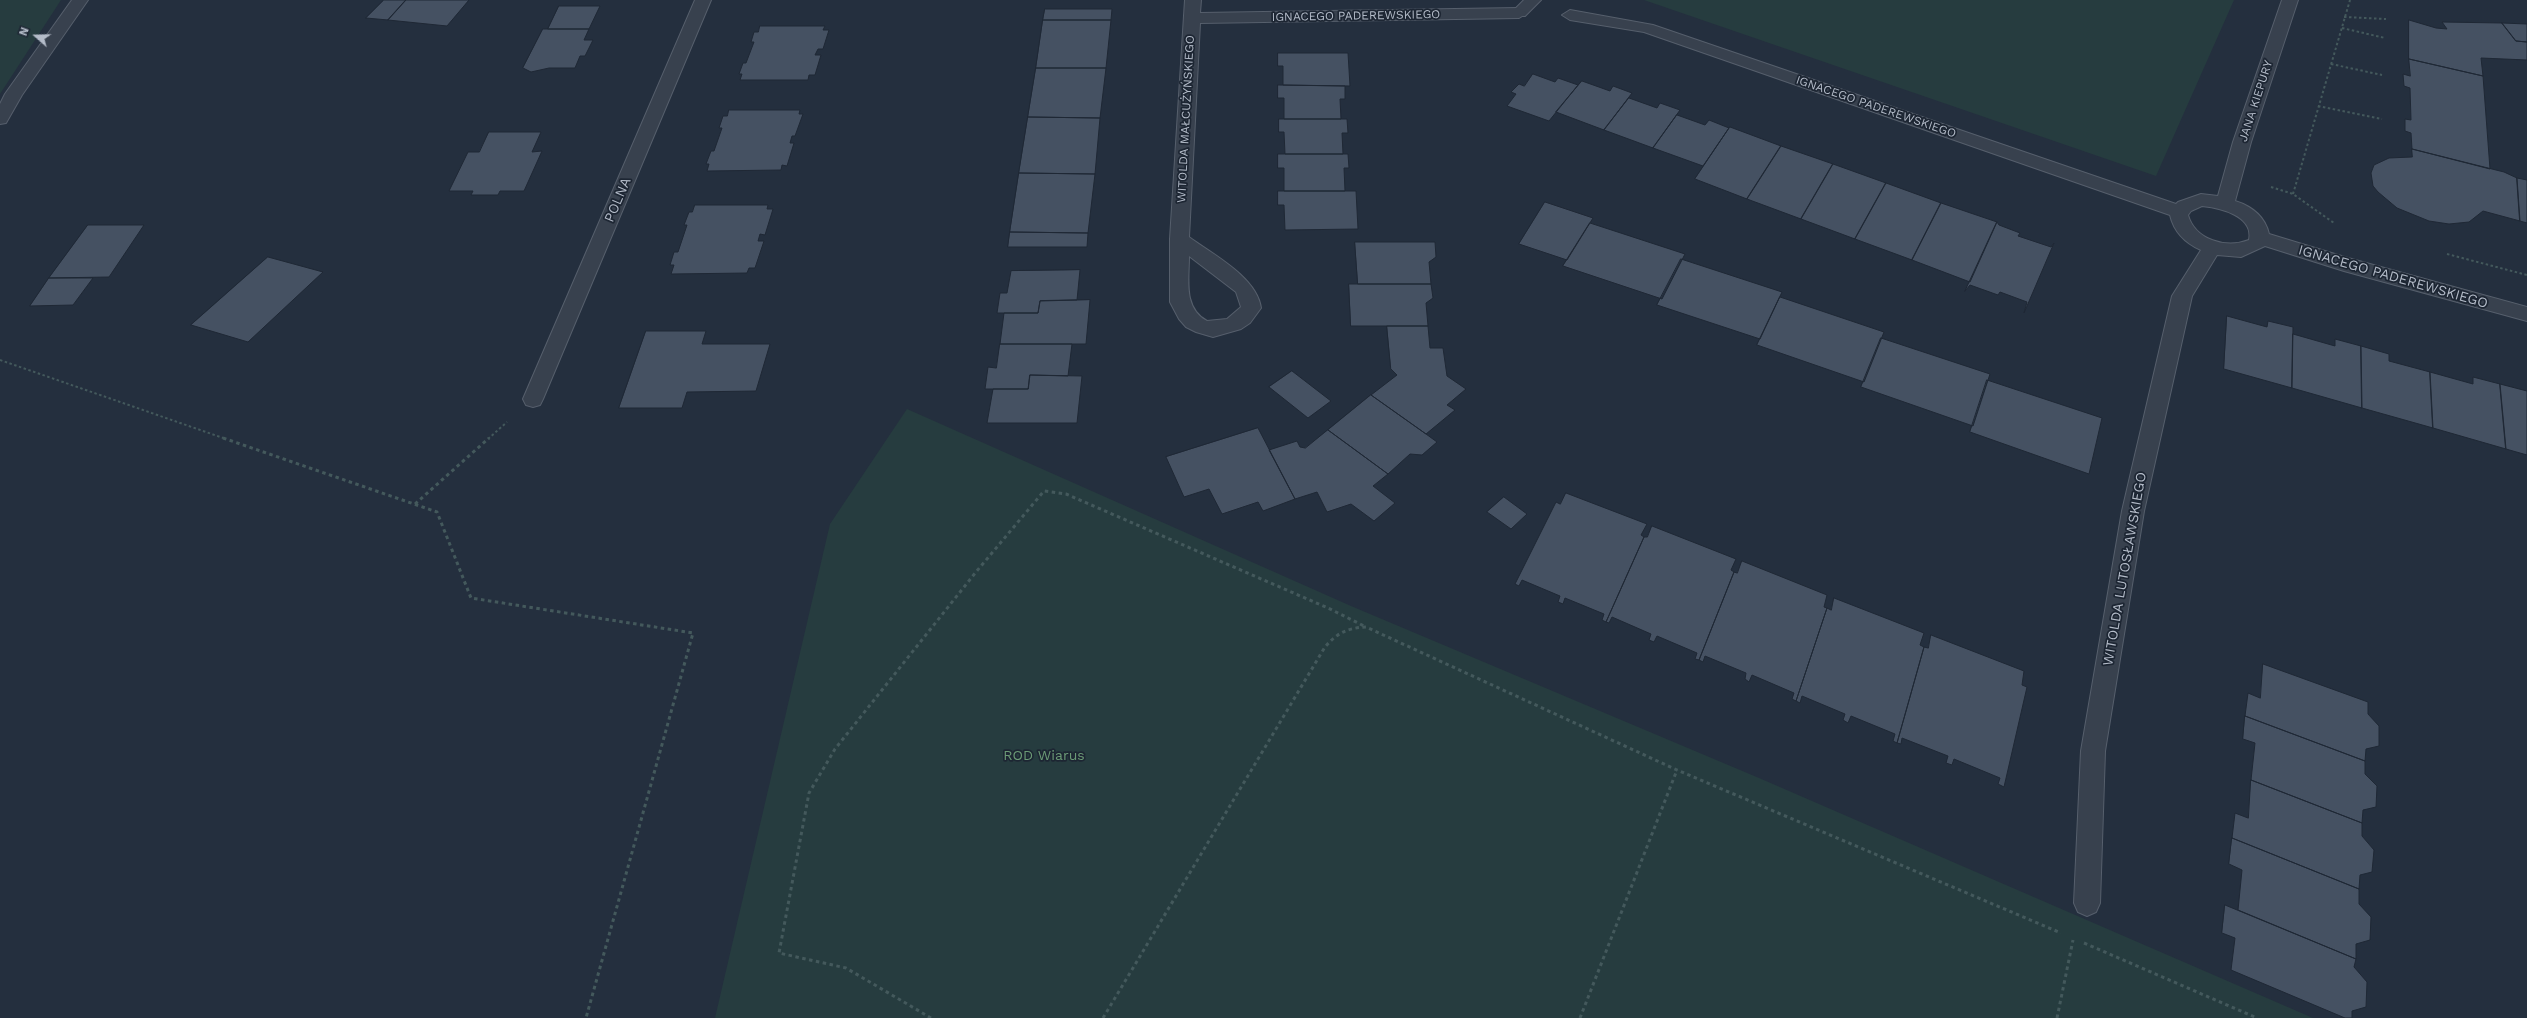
<!DOCTYPE html>
<html>
<head>
<meta charset="utf-8">
<style>
  body { margin:0 }
  #map { position:relative; width:2527px; height:1018px; overflow:hidden; background:#242f3e; font-family:"Work Sans",sans-serif }
  canvas { display:block }
  .north { position:absolute; left:16px; top:16px; width:40px; height:40px; -webkit-text-stroke:3px #1d2633; paint-order:stroke; rotate:290deg; font-size:11px; font-weight:700; line-height:16px; text-align:center; color:#b4bcc9 }
  .north::after { content:''; display:block; margin:auto; width:14px; height:18px; background:#b4bcc9; clip-path:polygon(50% 0,100% 100%,50% 72%,0 100%) }
</style>
</head>
<body>
<div id="map">
<canvas width="2527" height="1018"></canvas>
<div class="north">N</div>
</div>
<script>
const ctx = document.querySelector('canvas').getContext('2d');
ctx.lineJoin = 'round';
function fill(path, color) { ctx.fillStyle = color; ctx.fill(path, 'evenodd'); }
function strokePath(path, color, width, dash) { ctx.strokeStyle = color; ctx.lineWidth = width; ctx.lineCap = dash ? 'butt' : 'round'; ctx.setLineDash(dash || []); ctx.stroke(path); }
function drawText(font, color, halo, rows, align = 'center') {
  ctx.font = font + ' "Work Sans",sans-serif'; ctx.lineWidth = 3.5; ctx.setLineDash([]); ctx.textBaseline = 'middle'; ctx.strokeStyle = halo; ctx.fillStyle = color; for (const [text, x, y, turn = 0] of rows) {
    ctx.save(); ctx.translate(x, y); ctx.rotate((+turn || 0) * Math.PI / 180); ctx.textAlign = isNaN(turn) ? turn : align; if (halo) ctx.strokeText(text, 0, 0); ctx.fillText(text, 0, 0); ctx.restore();
  }
}
const green = new Path2D(`
  M0 0H61L0 94Z
  M1644 0H2234L2156 176Z
  M907 409 1351 606 1759 778 2313 1018H715L830 524Z`);
const building = new Path2D(`
  M384 0H406L388 20 366 18Z
  M406 0H469L447 26 388 20Z
  M559 6H600L589 29H548Z
  M1045 9H1112L1111 20H1043Z
  M1043 20H1111L1106 68H1036Z
  M2409 20 2436 28 2447 29 2442 22 2502 23 2516 41 2527 42V60L2481 58 2483 76 2409 59Z
  M2502 23 2527 24V42L2516 41Z
  M760 26H825L823 30H829L823 49H818L815 55H821L815 75H809L808 80H740L742 74H739L743 63H746L754 42H751L754 32H758Z
  M543 29H589L584 40H593L585 56H580L575 68H549L531 72 523 68Z
  M1278 53H1348L1350 86 1283 85V66H1278Z
  M2409 59 2483 76 2490 169 2412 149 2411 133 2405 131V119L2411 120 2410 88 2404 86 2403 74 2410 76Z
  M1036 68H1106L1100 118 1028 117Z
  M1533 74 1555 82 1558 78 1578 85 1549 121 1507 106 1516 94 1511 92 1519 84 1524 86Z
  M1582 81 1610 91 1613 86 1632 93 1604 130 1556 112Z
  M1278 85 1345 86V99H1340L1341 119H1284V98H1278Z
  M1629 98 1657 108 1660 103 1680 110 1653 148 1604 130Z
  M729 110H800L799 114H803L795 136H792L790 143H794L787 166 782 165 781 170 707 171 709 164H706L711 151H714L722 128H719L723 116H727Z
  M1677 115 1705 125 1709 120 1729 128 1703 166 1653 148Z
  M1028 117 1100 118 1095 174 1019 173Z
  M1279 119H1347L1348 133H1342L1343 154H1285L1284 132H1279Z
  M1730 127 1781 146 1747 199 1695 179Z
  M489 132H541L532 152 542 151 524 191H500L498 195H471L473 191H449L468 152H479Z
  M1781 146 1833 164 1801 219 1747 199Z
  M2412 149 2504 172 2517 178 2520 221 2483 211 2469 222 2449 224 2429 221 2397 208 2378 192 2373 186 2371 173 2374 165 2389 158 2412 157Z
  M1278 154H1348L1349 168H1344L1345 191H1284V168H1278Z
  M1833 164 1886 183 1855 239 1801 219Z
  M1019 173 1095 174 1088 233 1010 232Z
  M2517 178 2527 180V223L2520 221Z
  M1886 183 1941 203 1912 260 1855 239Z
  M1278 191H1356L1358 229 1285 230 1284 205H1278Z
  M1545 202 1593 218 1567 260 1519 244Z
  M1941 203 1997 222 1970 282 1912 260Z
  M695 205H768L767 209H773L765 235 760 234 758 241H764L755 268H749L747 273 671 274 674 265H670L674 252H678L687 225H684L689 212H692Z
  M1997 222 1999 225 2020 233 2018 236 2051 247 2054 243 2024 313 2027 302 2000 292 1998 295 1970 285 1965 291Z
  M1590 223 1685 254 1662 299 1563 266Z
  M88 225H144L109 277 49 278Z
  M1010 232 1088 233 1087 247H1008Z
  M1355 242H1435L1436 257 1429 262 1431 284H1358Z
  M268 257 323 272 248 342 191 325Z
  M1681 259 1782 292 1760 339 1657 305Z
  M1080 270 1077 300 1040 301 1038 313H997L1000 293H1007L1011 271Z
  M49 278H93L73 305 30 306Z
  M1349 284H1431L1433 298 1426 303 1428 326H1351Z
  M1780 297 1884 332 1864 382 1757 345Z
  M1090 300 1086 344H1000L1004 313H1038L1040 301Z
  M2227 316 2267 327 2268 321 2293 327 2292 388 2224 369Z
  M1387 326H1428L1430 348H1443L1447 376 1466 389 1447 405 1455 410 1426 434 1371 395 1397 375 1391 369Z
  M646 331H706L702 344H770L756 391 687 392 682 408H619Z
  M2293 334 2335 346V339L2361 346 2362 408 2292 388Z
  M1881 338 1990 374 1973 426 1861 387Z
  M1000 344H1072L1068 376 1030 375 1028 389H985L988 367 996 368Z
  M2361 346 2389 354V361L2430 372 2433 428 2362 408Z
  M1292 371 1331 401 1308 418 1269 387Z
  M2430 372 2473 384V377L2500 384 2506 449 2433 428Z
  M1030 375 1082 376 1077 423H987L993 389H1028Z
  M1987 380 2102 418 2089 474 1970 432Z
  M2500 384 2527 391V455L2506 449Z
  M1371 395 1426 434 1437 442 1422 455 1410 454 1388 474 1328 430Z
  M1258 428 1295 499 1263 511 1258 502 1222 514 1209 489 1184 497 1166 457Z
  M1328 430 1388 474 1373 486 1395 503 1374 521 1351 504 1327 512 1317 492 1295 499 1269 450 1297 441 1300 447 1305 448Z
  M1566 493 1647 524 1641 535 1644 537 1606 622 1602 620 1604 614 1565 598 1563 604 1558 602 1560 596 1522 580 1519 586 1515 584 1556 502 1560 504Z
  M1504 497 1527 514 1511 529 1487 512Z
  M1652 526 1736 559 1731 570 1734 572 1699 660 1695 659 1697 653 1657 636 1654 642 1649 640 1651 634 1612 617 1609 623 1606 622 1644 537H1647Z
  M1742 561 1827 595 1824 607 1827 608 1796 701 1792 699 1794 693 1752 675 1749 682 1745 679 1746 673 1705 656 1703 662 1699 660 1734 572 1737 573Z
  M1834 598 1924 633 1920 645 1924 647 1897 743 1893 741 1895 734 1851 716 1848 723 1843 720 1845 714 1802 696 1800 703 1796 701 1827 608 1831 610Z
  M1931 635 2024 671 2022 685 2027 687 2004 787 1998 784 2000 778 1954 759 1952 765 1946 763 1948 756 1902 738 1901 744 1897 743 1924 647 1928 648Z
  M2263 664 2368 702V714L2379 726V746L2366 749 2365 761 2245 716 2248 693 2260 698Z
  M2245 716 2365 761V774L2377 786 2376 807 2363 810 2362 823 2251 780 2255 743 2243 739Z
  M2251 780 2362 823V836L2374 850 2372 872 2360 875 2359 889 2232 838 2235 813 2248 818Z
  M2232 838 2359 889V904L2371 917 2370 940 2356 944V959L2238 910 2242 870 2229 864Z
  M2225 905 2356 959 2354 967 2367 982 2366 1007 2352 1011V1018H2345L2231 970 2235 938 2222 933Z`);
const pathFar1 = new Path2D(`
  M2344 17 2386 19
  M2342 28 2385 38
  M2331 64 2382 75
  M2318 106 2382 119
  M2271 187 2293 194 2334 223
  M2293 194 2350 0
  M2447 254 2527 275
  M0 360 226 439
  M488 439 507 422`);
const path = new Path2D(`
  M223 438 437 512 471 598 693 633 586 1018
  M415 504 489 438
  M2084 943 2257 1018
  M931 1018 846 968 779 953 809 793 835 749 976 572 1044 491 1066 494 1328 608 1366 627
  M1103 1018 1325 647C1337 633 1347 628 1366 627L1677 770 2061 933
  M1580 1018 1677 770
  M2057 1018 2073 940`);
const service = new Path2D(`
  M1524 0H1541L1525 16H1513L1511 13Z`);
const minor = new Path2D(`
  M72 0H88L22 95 6 123 0 124V104L5 94Z
  M695 0H711L543 399 540 405 533 407 526 405 523 399Z
  M1185 0H1201L1200 13 1519 8 1527 13 1519 18 1200 23 1189 237C1212 254 1257 277 1261 308L1250 323 1241 329 1213 337 1196 332 1186 327 1179 319 1170 302V239ZM1189 256 1236 292 1241 307 1227 319 1207 321C1183 308 1189 280 1189 256Z
  M2282 0H2298L2251 142 2235 201C2251 206 2265 216 2269 234L2348 258 2527 307V321L2344 271 2265 246 2241 257 2217 255 2192 296 2144 511 2105 751 2100 903 2096 912 2087 916 2078 912 2074 903 2081 751 2122 511 2172 296 2201 250C2185 243 2174 232 2170 215L1644 32 1570 20 1562 15 1570 10 1653 25 2176 204 2178 202 2201 194 2218 196 2233 142ZM2202 206C2221 208 2254 216 2249 240 2226 249 2195 240 2188 215L2191 211Z`);
const farStreetnames = [
  ["IGNACEGO PADEREWSKIEGO",1356,16,-1],
  ["JANA KIEPURY",2256,101,-72],
  ["IGNACEGO PADEREWSKIEGO",1876,107,19],
  ["WITOLDA MAŁCUŻYŃSKIEGO",1186,119,-87]
];
const streetNames = [
  ["POLNA",618,200,-67],
  ["IGNACEGO PADEREWSKIEGO",2393,277,16],
  ["WITOLDA LUTOSŁAWSKIEGO",2125,569,-80]
];
const parkNames = [
  ["ROD Wiarus",1044,756]
];
fill(green, '#263c3f');
fill(building, '#455162');
strokePath(building, '#1f2835', 1);
strokePath(service, '#565f6c', 2);
strokePath(minor, '#565f6c', 2);
strokePath(pathFar1, '#44595c', 2, [2.5, 2.5]);
strokePath(path, '#44595c', 3, [3.5, 3.5]);
fill(service, '#38414e');
fill(minor, '#38414e');
drawText('12px', '#b4bcc9', '#1d2633', farStreetnames);
drawText('14px', '#b4bcc9', '#1d2633', streetNames);
drawText('14px', '#6b9a76', '#1d2633', parkNames);
</script>
</body>
</html>
